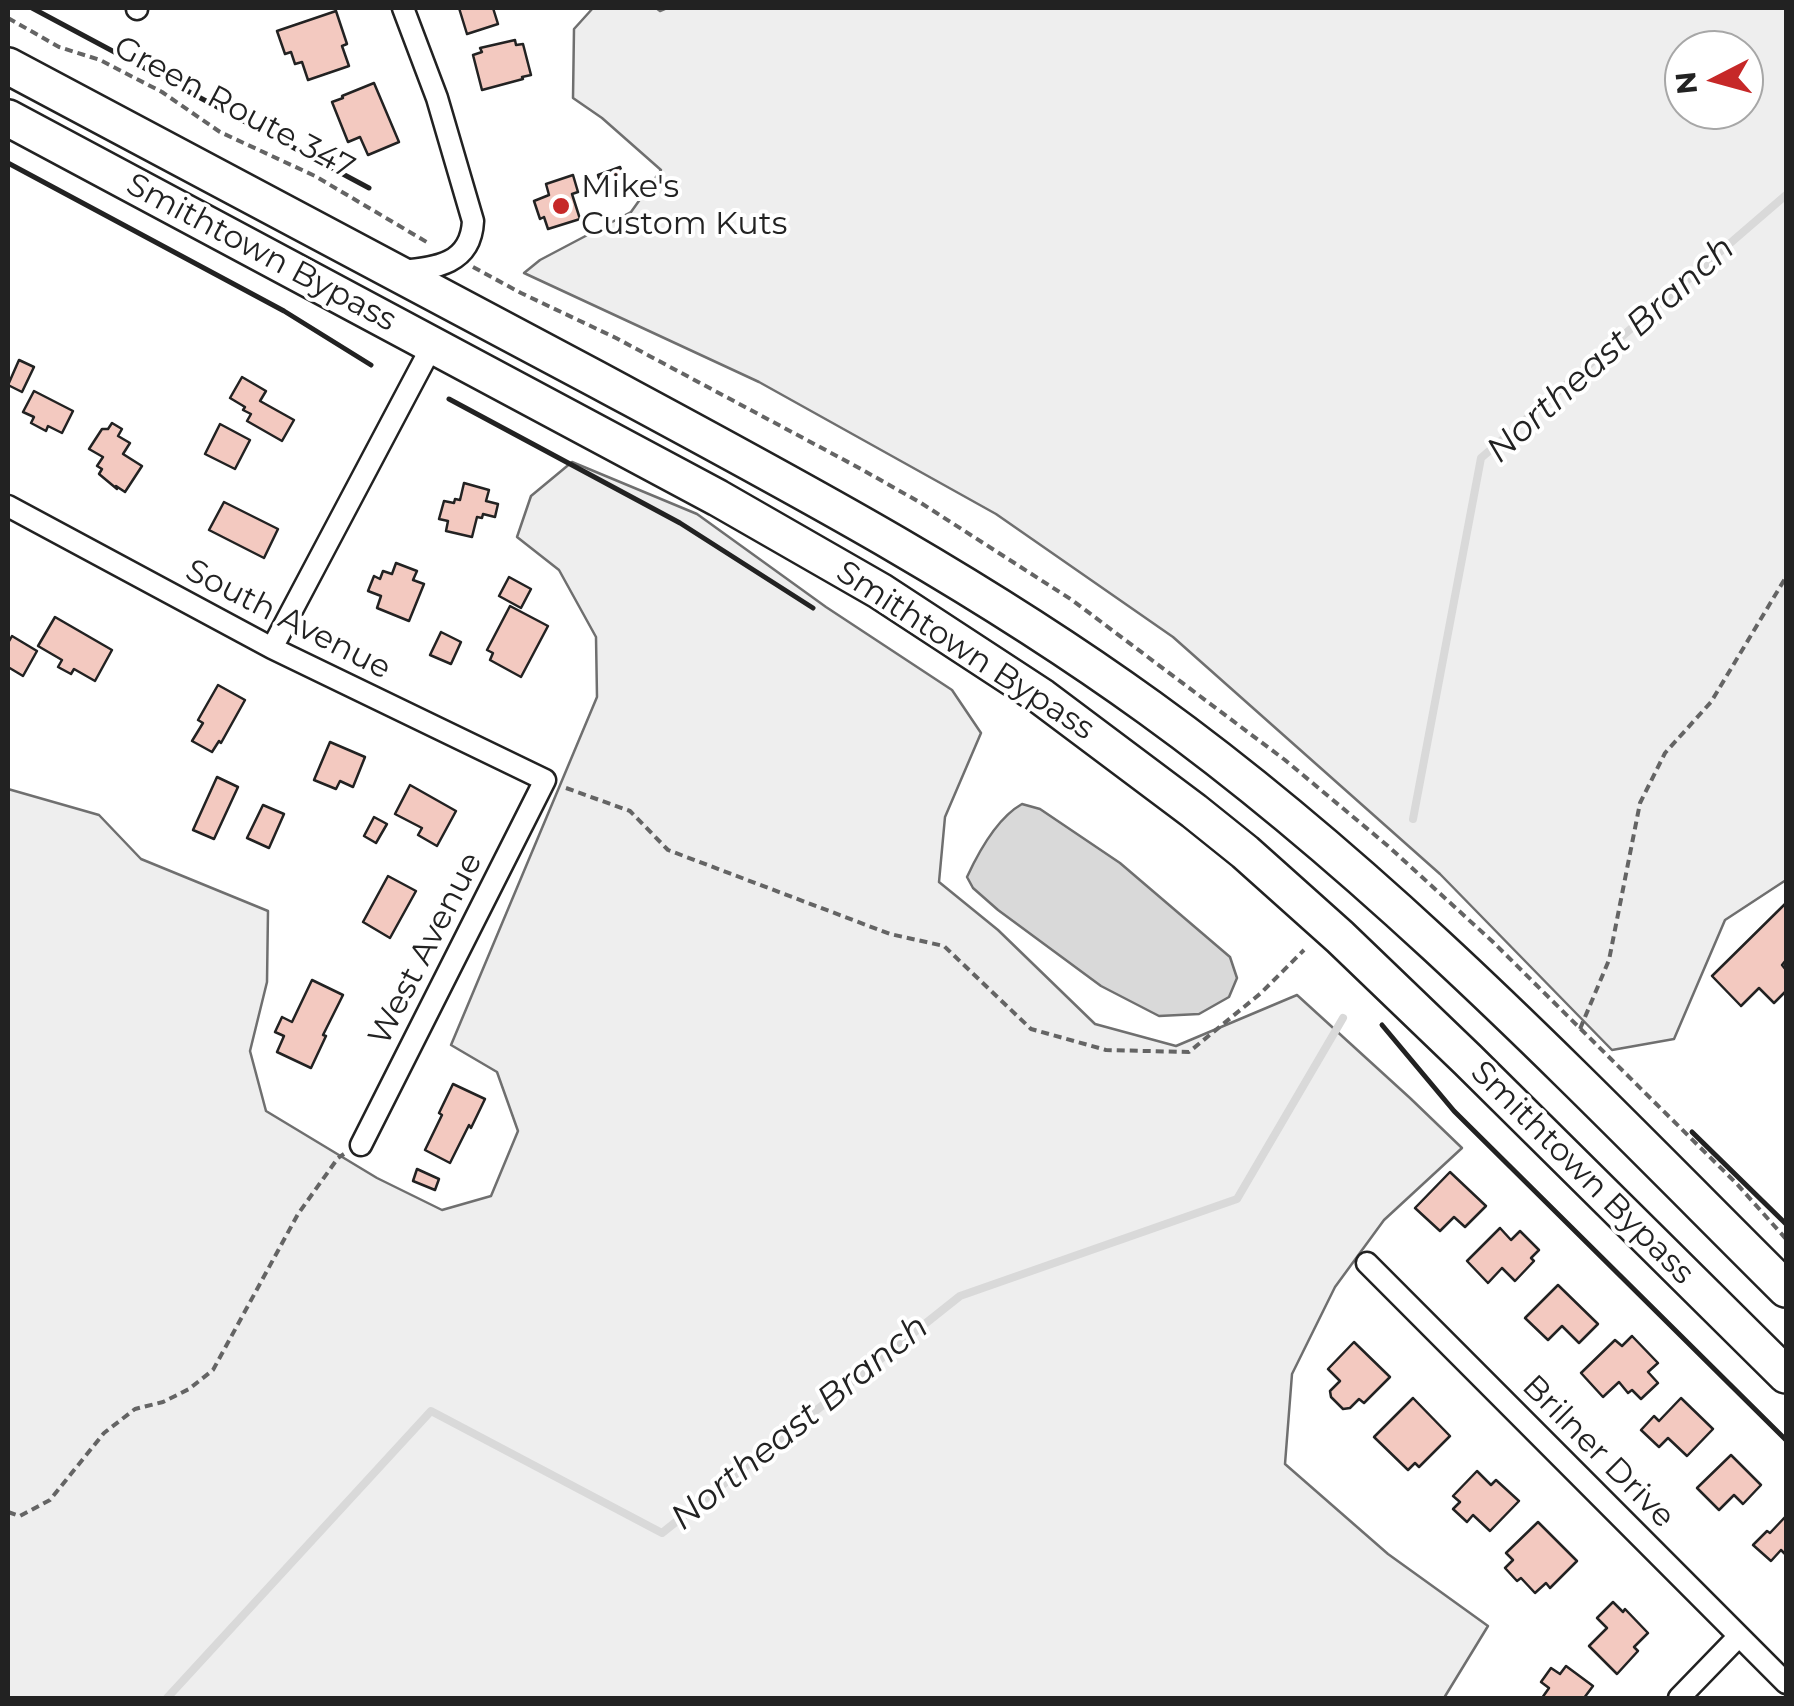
<!DOCTYPE html>
<html>
<head>
<meta charset="utf-8">
<style>
  body { margin:0 }
  #map { position:relative; width:1794px; height:1706px; overflow:hidden; background:#fff; font-family:Montserrat,sans-serif }
  canvas { display:block }
  .frame { position:absolute; inset:0; border:10px solid #222; pointer-events:none }
  .north { position:absolute; left:1664px; top:30px; width:100px; height:100px; box-sizing:border-box; background:#fff; border:2px solid #a7a7a7; border-radius:50%; rotate:264deg; font-size:28px; font-weight:700; line-height:40px; text-align:center; color:#222 }
  .north::after { content:''; display:block; margin:auto; width:35px; height:45px; background:#c62828; clip-path:polygon(50% 0,100% 100%,50% 72%,0 100%) }
</style>
</head>
<body>
<div id="map">
<canvas width="1794" height="1706"></canvas>
<div class="frame"></div>
<div class="north">N</div>
</div>
<script>
const ctx = document.querySelector('canvas').getContext('2d');
ctx.lineJoin = 'round';
function fill(path, color) { ctx.fillStyle = color; ctx.fill(path, 'evenodd'); }
function strokePath(path, color, width, dash) { ctx.strokeStyle = color; ctx.lineWidth = width; ctx.lineCap = dash ? 'butt' : 'round'; ctx.setLineDash(dash || []); ctx.stroke(path); }
function drawText(font, color, halo, rows, align = 'center') {
  ctx.font = font + ' Montserrat,sans-serif'; ctx.lineWidth = 8; ctx.setLineDash([]); ctx.textBaseline = 'middle'; ctx.strokeStyle = halo; ctx.fillStyle = color; for (const [text, x, y, turn = 0] of rows) {
    ctx.save(); ctx.translate(x, y); ctx.rotate((+turn || 0) * Math.PI / 180); ctx.textAlign = isNaN(turn) ? turn : align; if (halo) ctx.strokeText(text, 0, 0); ctx.fillText(text, 0, 0); ctx.restore();
  }
}
const green = new Path2D(`
  M593 8H656L660 11 667 8H1786V880L1725 920 1674 1039 1612 1050 1440 874 1173 637 996 514 759 382 524 273 540 260 631 212 661 170 602 118 573 98 574 29ZM1684 50H1744V110H1684Z
  M572 462 697 514 826 607 952 690 981 733 945 817 939 882 998 930 1095 1024 1176 1046 1297 995 1410 1098 1462 1148 1384 1220 1335 1287 1292 1374 1285 1464 1388 1554 1488 1626 1444 1698H8V789L99 815 141 859 268 911 267 982 250 1051 266 1111 377 1178 442 1210 491 1196 518 1131 497 1072 451 1045 597 697 596 637 559 570 517 537 531 496Z`);
const water = new Path2D(`
  M1022 804 1040 809 1120 863 1230 957 1237 978 1229 997 1199 1014 1159 1016 1101 986 998 910 973 888 967 877C979 851 997 818 1022 804Z`);
const stream = new Path2D(`
  M1413 819 1481 458 1786 195
  M167 1698 431 1411 662 1533 960 1296 1237 1199 1343 1018`);
const building = new Path2D(`
  M459 8H493L498 24 467 34Z
  M336 11 347 44 342 46 349 66 308 80 302 62 295 64 291 52 285 54 277 31Z
  M515 40 516 45 523 44 531 75 522 77 523 79 482 90 473 55 482 52 480 48Z
  M374 83 399 142 368 155 360 137 348 142 332 102 343 98 342 96Z
  M620 167 627 186 604 194 598 175Z
  M573 175 578 192 572 194 580 219 548 229 544 217 540 219 534 201 549 195 546 184Z
  M19 360 34 367 22 392 8 385Z
  M242 377 266 391 260 401 294 420 282 441 247 421 251 414 243 410 245 407 230 398Z
  M34 391 73 411 62 433 48 426 46 431 31 423 34 417 23 412Z
  M112 423 122 429 118 436 130 443 123 454 142 466 125 492 116 486 117 489 99 474 102 469 97 466 103 457 89 449 102 429H108Z
  M220 424 250 440 235 469 205 454Z
  M464 483 489 490 486 501 498 504 495 517 483 514 482 518 477 517 472 537 446 531 448 521 439 519 444 501 454 503 455 499 460 500Z
  M224 502 278 529 264 558 209 530Z
  M396 563 417 571 413 580 424 584 409 621 377 608 381 596 368 591 374 576 380 579 383 571 392 574Z
  M509 577 531 589 521 608 499 596Z
  M510 606 548 626 521 677 490 660 493 653 487 650Z
  M55 617 112 650 95 681 74 669 71 674 58 667 62 660 38 646Z
  M441 632 461 642 451 664 430 655Z
  M12 636 37 651 23 676 8 667V643Z
  M218 685 245 700 221 743 219 741 212 752 192 741 203 723 198 720Z
  M330 742 365 757 353 787 340 781 336 789 314 780Z
  M217 777 238 787 214 839 193 830Z
  M410 785 456 811 437 846 418 835 422 828 395 814Z
  M263 805 284 814 269 848 247 838Z
  M374 817 387 824 376 843 364 836Z
  M388 876 416 891 390 938 363 922Z
  M1786 903V960L1782 965 1786 970V991L1774 1003 1759 988 1741 1006 1712 976Z
  M312 980 343 995 323 1035 326 1036 311 1068 277 1052 284 1036 275 1032 282 1017 292 1022Z
  M453 1084 485 1099 471 1128 469 1125 450 1163 425 1150 442 1115 439 1113Z
  M417 1169 439 1179 435 1190 413 1181Z
  M1450 1172 1486 1206 1465 1227 1454 1217 1440 1231 1415 1208Z
  M1500 1228 1511 1240 1520 1231 1539 1250 1531 1258 1534 1261 1515 1281 1502 1268 1488 1283 1467 1261Z
  M1558 1285 1598 1324 1579 1343 1562 1326 1548 1340 1525 1318Z
  M1632 1336 1658 1363 1648 1372 1658 1383 1641 1399 1632 1390 1628 1393 1619 1382 1603 1397 1581 1373 1615 1340 1622 1346Z
  M1354 1342 1390 1377 1364 1403 1359 1399 1350 1408 1343 1409 1331 1397 1330 1391 1340 1381 1328 1369Z
  M1413 1398 1450 1436 1419 1467 1415 1463 1408 1470 1374 1437Z
  M1681 1398 1713 1429 1687 1456 1668 1438 1659 1447 1641 1430 1654 1416 1659 1421Z
  M1731 1455 1761 1485 1743 1504 1734 1495 1719 1510 1697 1488Z
  M1477 1471 1491 1485 1496 1480 1519 1501 1490 1531 1473 1515 1467 1522 1453 1509 1460 1502 1453 1496Z
  M1786 1516V1555L1781 1550 1771 1561 1753 1545 1767 1531 1770 1533Z
  M1538 1522 1577 1561 1550 1588 1546 1583 1535 1593 1521 1578 1517 1581 1505 1568 1513 1560 1506 1553Z
  M1613 1602 1623 1612 1625 1609 1648 1633 1634 1647 1638 1651 1617 1674 1589 1646 1607 1628 1597 1618Z
  M1566 1666 1593 1686 1584 1698H1542L1549 1688 1541 1682 1551 1668 1560 1674Z`);
const path = new Path2D(`
  M8 18 59 47 100 60 162 92 220 132 315 176 430 244
  M473 267 521 293 616 338 861 469 921 503 1072 600 1285 760 1388 846 1493 942 1737 1184 1786 1239
  M566 788 630 811 668 850 890 934 944 946 1031 1029 1106 1050 1189 1052 1261 993 1304 950
  M1580 1029 1609 960 1640 803 1665 753 1711 702 1786 577
  M8 1512 20 1516 50 1500 104 1433 135 1409 163 1402 189 1389 213 1370 298 1214 338 1158 344 1154`);
const minor = new Path2D(`
  M137 8V9
  M401 271C436 268 471 264 473 221L437 98 403 8
  M8 506 272 648 545 780 361 1145
  M272 648 433 344
  M1367 1263 1786 1683
  M1679 1698 1739 1636`);
const trunk = new Path2D(`
  M8 66C204 170 400 275 596 379 787 482 973 580 1150 708 1383 876 1583 1087 1786 1289
  M8 118 718 498 880 591 1042 697 1194 811 1245 852 1340 937 1468 1060 1786 1375`);
const wall = new Path2D(`
  M32 8 369 188
  M8 163 284 311 371 365
  M449 399 680 523 813 608
  M1382 1025 1454 1111 1786 1440
  M1692 1132 1786 1224`);
const markers = [
  [561,206,10,"#c62828"]
];
const streetNames = [
  ["Green Route 347",234,108,28],
  ["Smithtown Bypass",261,253,28],
  ["South Avenue",288,620,27],
  ["Smithtown Bypass",965,651,33],
  ["West Avenue",426,949,-63],
  ["Smithtown Bypass",1582,1173,45],
  ["Brilner Drive",1598,1452,45]
];
const poiNames = [
  ["Mike's",581,188],
  ["Custom Kuts",581,225]
];
const waterNames = [
  ["Northeast Branch",1611,350,-42],
  ["Northeast Branch",800,1423,-39]
];
fill(green, '#eee');
strokePath(green, '#6f6f6f', 2.5);
fill(water, '#d9d9d9');
strokePath(water, '#6f6f6f', 2.5);
strokePath(stream, '#d9d9d9', 8);
fill(building, '#f3c9c0');
strokePath(building, '#222', 2.5);
strokePath(minor, '#222', 25);
strokePath(trunk, '#222', 40);
strokePath(path, '#646464', 4, [8, 5]);
strokePath(minor, '#fff', 20);
strokePath(trunk, '#fff', 35);
strokePath(wall, '#222', 5);
for (const [x, y, r, color] of markers) { const dot = new Path2D(); dot.arc(x, y, r, 0, 2 * Math.PI); ctx.fillStyle = color; ctx.fill(dot); strokePath(dot, '#fff', 4); }
drawText('32px', '#222', '#fff', streetNames);
drawText('32px', '#222', '#fff', poiNames, 'left');
drawText('italic 35px', '#222', '#fff', waterNames);
</script>
</body>
</html>
